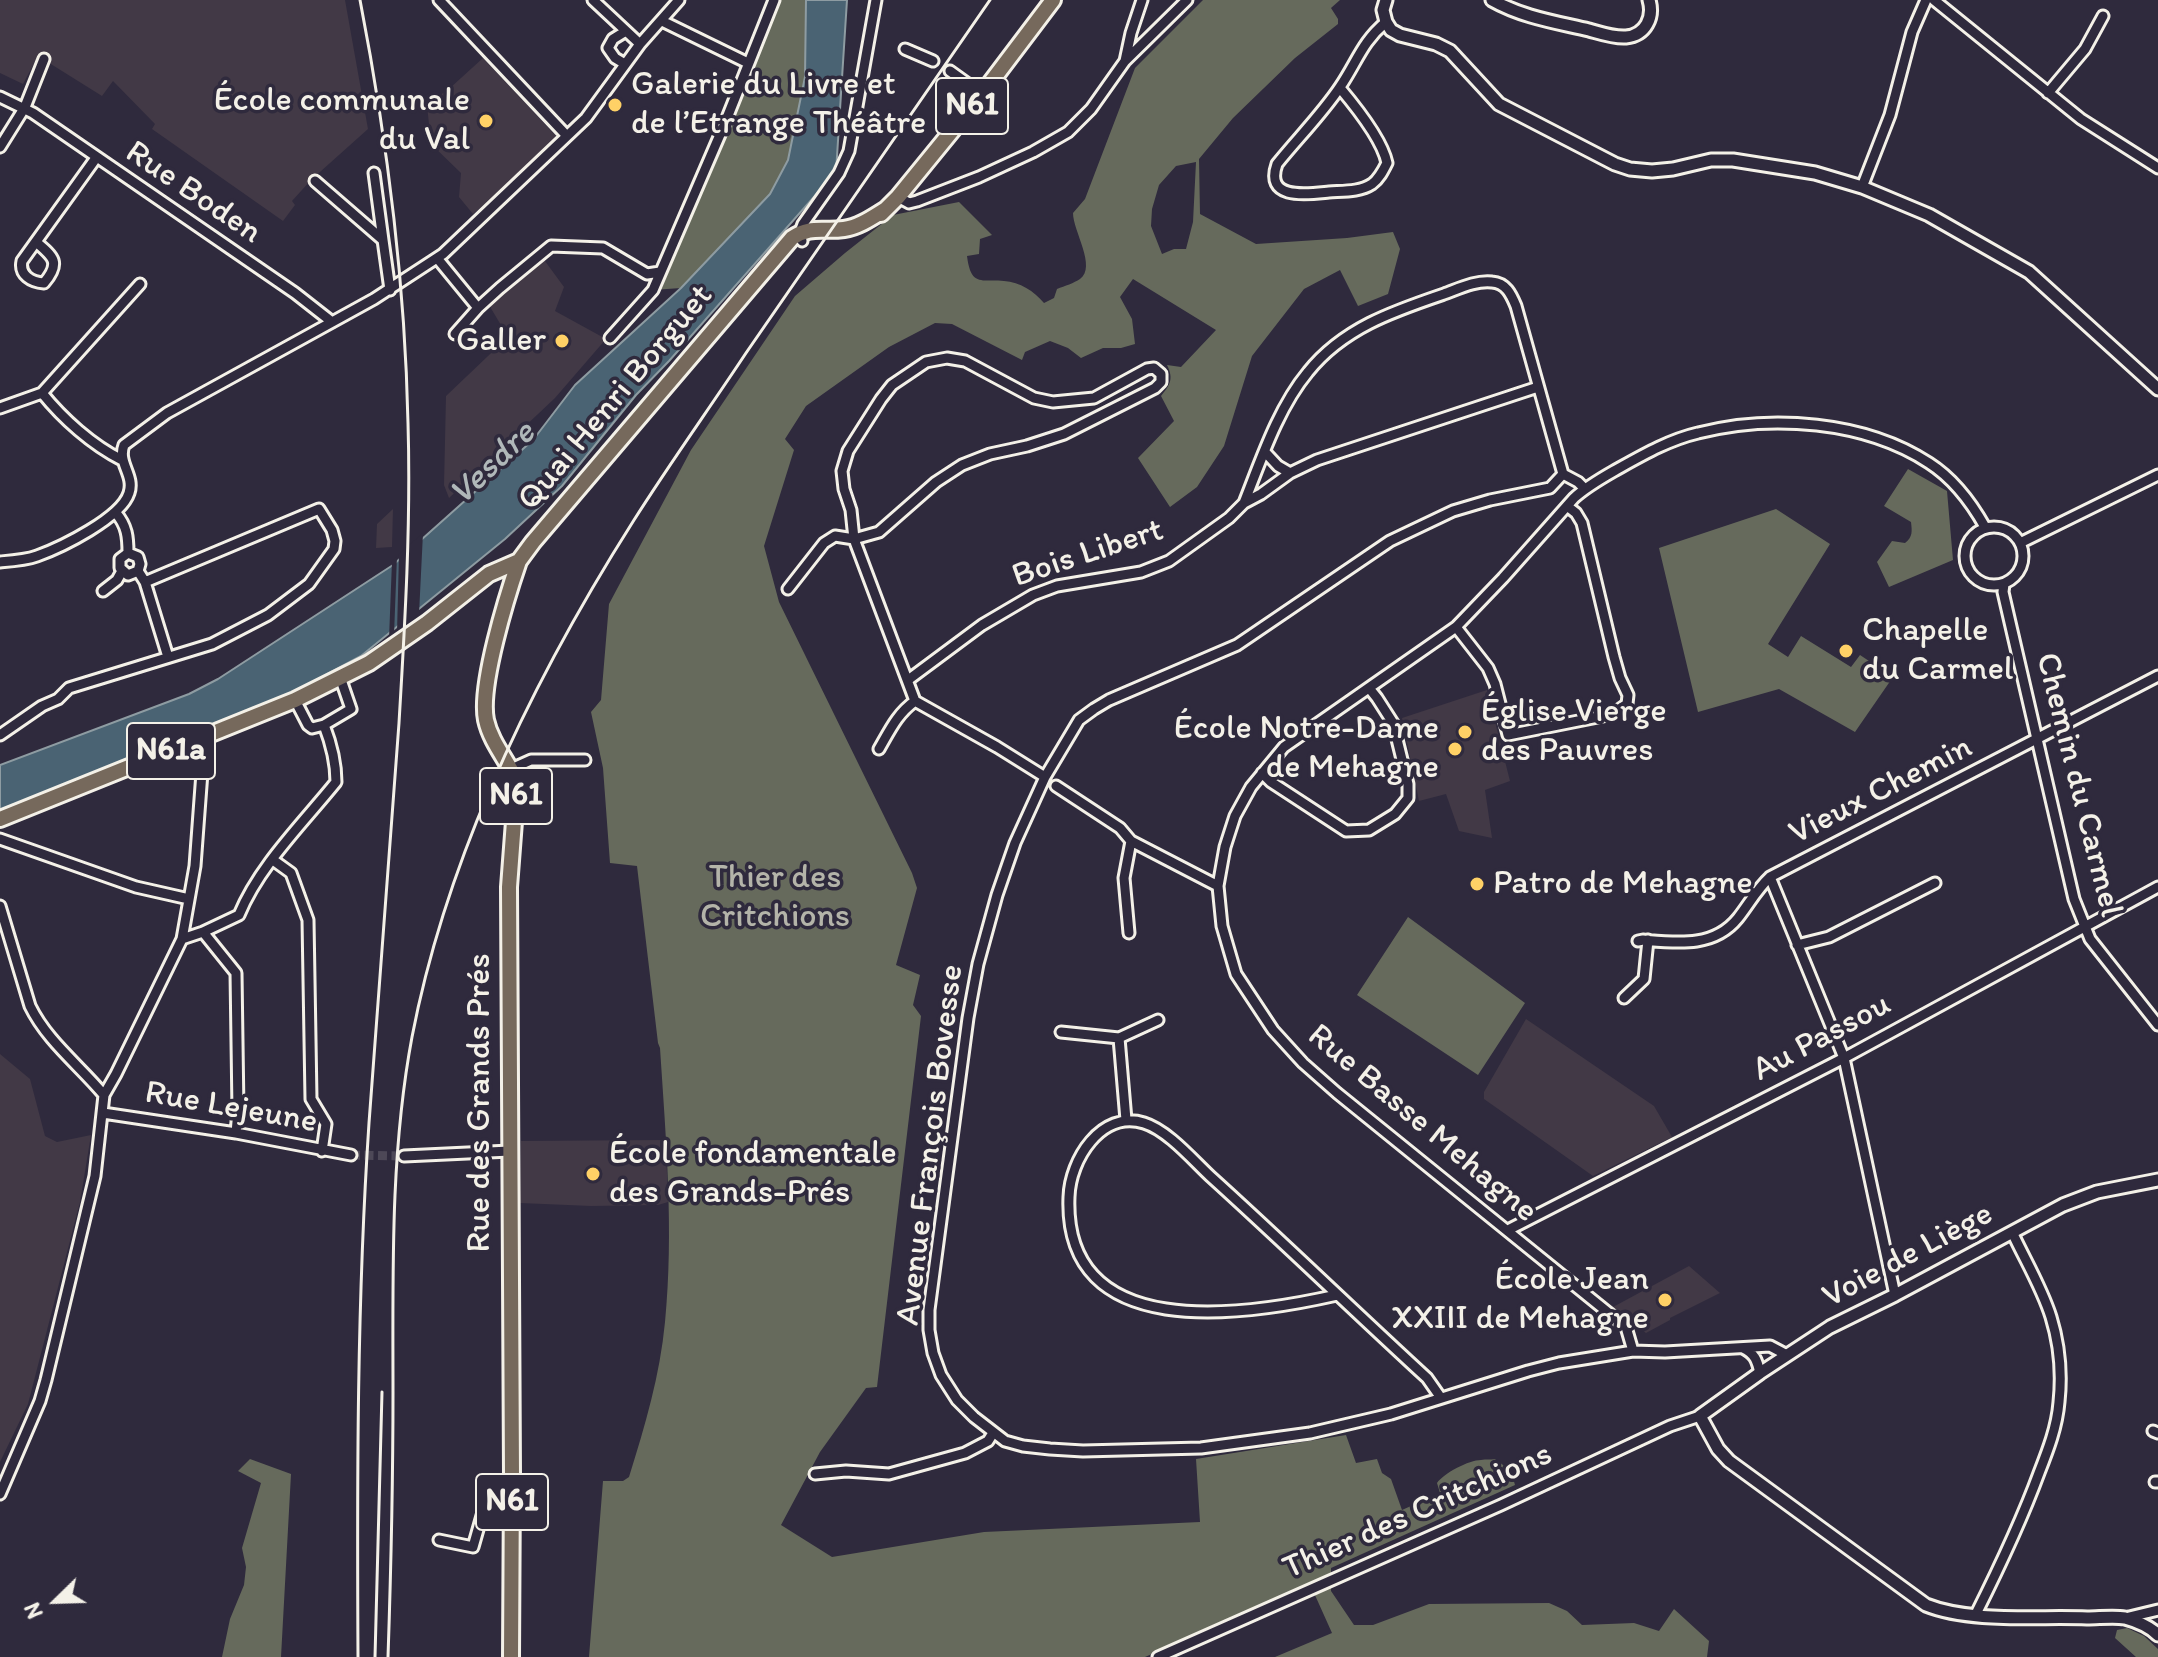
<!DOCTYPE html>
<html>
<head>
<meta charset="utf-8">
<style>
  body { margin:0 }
  #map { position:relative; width:2158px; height:1657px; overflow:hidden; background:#2f2a3d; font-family:Itim,sans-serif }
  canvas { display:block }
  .north { position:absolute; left:16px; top:1561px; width:80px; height:80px; -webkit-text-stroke:6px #2f2a3d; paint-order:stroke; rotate:247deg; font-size:22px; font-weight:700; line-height:32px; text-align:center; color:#f4f1e8 }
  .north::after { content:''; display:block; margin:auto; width:28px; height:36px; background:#f4f1e8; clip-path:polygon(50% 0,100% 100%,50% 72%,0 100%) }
</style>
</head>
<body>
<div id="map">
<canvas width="2158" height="1657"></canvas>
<div class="north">N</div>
</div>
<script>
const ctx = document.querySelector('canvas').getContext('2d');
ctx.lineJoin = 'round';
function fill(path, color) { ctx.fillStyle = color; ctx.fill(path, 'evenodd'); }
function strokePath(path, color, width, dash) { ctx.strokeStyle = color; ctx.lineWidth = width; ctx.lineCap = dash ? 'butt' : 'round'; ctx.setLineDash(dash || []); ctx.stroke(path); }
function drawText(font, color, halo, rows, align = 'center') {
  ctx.font = font + ' Itim,sans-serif'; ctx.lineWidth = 7; ctx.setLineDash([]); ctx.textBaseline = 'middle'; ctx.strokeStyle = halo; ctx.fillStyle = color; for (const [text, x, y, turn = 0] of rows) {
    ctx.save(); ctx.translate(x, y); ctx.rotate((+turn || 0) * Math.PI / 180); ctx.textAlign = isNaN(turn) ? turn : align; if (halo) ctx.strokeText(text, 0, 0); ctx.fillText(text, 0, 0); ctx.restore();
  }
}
const built = new Path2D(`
  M0 0H345L368 129 311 180 292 201 295 205 283 221 152 129 155 124 113 81 102 96 38 56 23 84 0 73Z
  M483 58 558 138 526 169 473 214 459 197 461 173 431 144 427 105 450 88Z
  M542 257 564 287 555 311 606 339 555 398 449 498 444 485 446 396 508 337 489 305Z
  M393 509 392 547 376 548 377 524Z
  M1487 690 1510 781 1485 790 1492 838 1459 831 1446 794 1419 801 1402 718Z
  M1526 1019 1654 1106 1672 1137 1593 1176 1484 1099V1092Z
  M0 1054 30 1079 45 1136 57 1142 91 1135 80 1202 28 1404 0 1462Z
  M661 1140 666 1146 668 1202 658 1205 591 1206 520 1203 521 1141Z
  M1689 1266 1720 1293 1670 1318V1320L1646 1333 1613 1307Z`);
const green = new Path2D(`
  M774 0H806L805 77 788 160 770 194 681 288 653 290Z
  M1203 0H1340L1331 8 1338 19V24L1295 58 1233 118 1199 159 1200 214 1256 244 1347 238 1393 232 1400 249 1388 294 1358 306 1340 270 1304 289 1252 356 1224 446 1197 487 1170 507 1138 458 1174 421 1161 396C1170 385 1174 379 1167 365L1181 367 1216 330 1133 279 1120 297 1132 319 1135 344 1121 348H1103L1081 358 1068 348 1050 341 1025 352 1022 360 952 324 935 323 889 347 806 406 785 439 794 450 764 546 779 602 912 873 917 888 896 965 920 975 913 1005 921 1016 877 1387 866 1388 820 1452 781 1525 832 1557 984 1532 1200 1522 1196 1459 1346 1435 1356 1463 1377 1459 1382 1473 1391 1479 1402 1510 1440 1493 1437 1483C1444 1473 1469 1460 1481 1460 1486 1459 1491 1460 1495 1459L1511 1471 1515 1485 1331 1568V1591L1354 1625H1373L1429 1604 1549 1603 1567 1611 1582 1625 1634 1623 1659 1631 1674 1609 1709 1641 1707 1657H1275L1332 1633 1310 1584 1145 1657H589L603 1481H623L629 1477C645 1426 660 1375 665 1322 674 1231 666 1140 660 1048L658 1043 637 866 610 863 603 768 591 712 601 700 609 604 691 450 795 296 845 253 893 215 959 202 992 235 980 239 979 254 967 256C971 287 981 279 1004 281 1020 282 1034 291 1044 303L1054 298 1057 289C1065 286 1074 283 1080 279 1097 267 1073 231 1073 213L1085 199 1135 68ZM1196 162 1193 222 1186 249H1174L1162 254 1151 226 1152 209 1159 185 1176 166Z
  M1908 469 1947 491 1953 560 1889 587 1877 562 1892 541 1905 543C1913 537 1912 531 1911 522L1884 506Z
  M1776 509 1830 544 1768 644 1788 657 1801 636 1851 667 1860 655 1893 677 1855 732 1779 689 1698 712 1659 548Z
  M1408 917 1525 1003 1478 1075 1357 995Z
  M250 1459 291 1474 281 1657H222L230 1619 244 1585 246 1567 242 1548 261 1483 238 1471Z
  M2127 1628 2144 1636 2158 1649V1657H2136L2115 1638 2117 1630Z`);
const water = new Path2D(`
  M806 0H847L836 172 669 361 636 395 562 486 505 539 361 656 279 700 0 810V765L189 694 218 679 393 565 533 440 575 385 681 288 770 194 788 160 805 77Z`);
const pier = new Path2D(`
  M423 533 419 614 397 633 399 554Z
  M397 556 394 635 389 639 392 561Z`);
const minorTunnel = new Path2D(`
  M351 1155 404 1156`);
const minor = new Path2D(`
  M439 0 567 136
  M593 0 640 44
  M1934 0 2081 119 2158 168
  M662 21 748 63
  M905 49 933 61
  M1125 61 1131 33 1142 0
  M625 64 615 58 608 48 613 39 626 31
  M950 71 982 94
  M1340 88C1356 107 1382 139 1387 163 1383 171 1379 179 1372 184 1360 192 1343 191 1329 192 1308 194 1264 201 1277 164 1297 139 1322 114 1340 87 1357 62 1362 42 1386 22
  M2048 93 2085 49 2103 16
  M0 97 33 113 295 293 332 322
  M0 147 25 107 44 59
  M374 173 383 240
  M315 181 383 240 390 290
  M1862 187 1890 115 1912 32 1926 0
  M898 197 909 203 917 201 979 177 1033 152 1068 132 1091 109 1125 61 1187 0
  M802 241 800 232 803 224 839 173 849 151 876 0
  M36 242C54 257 61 263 44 283 31 282 19 275 22 261L96 158
  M437 258 478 308
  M455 334 478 308 500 288 551 246 603 248 647 274 660 272
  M610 338 653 290 725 123 774 0
  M42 393 140 284
  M0 408 42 393C63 419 92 445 122 460
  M1265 452 1278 466 1290 473
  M1584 488 1578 482 1563 474 1550 488 1490 500 1453 511 1390 541 1237 645 1109 700 1094 709 1079 720 1045 777 1015 843 997 895 978 964 968 1018 929 1310V1330L933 1353 941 1375 957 1400 974 1417 1005 1441 1023 1446 1050 1449 1083 1451 1201 1448 1310 1433 1391 1414 1528 1371 1559 1363 1633 1351 1665 1352 1770 1346 1787 1355
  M1244 503C1261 460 1278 408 1308 372 1343 328 1394 311 1444 294 1458 289 1476 280 1492 282 1506 283 1511 294 1516 306L1563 474
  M116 513C127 526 128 537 128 553
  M1965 556a29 29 0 1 1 58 0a29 29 0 1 1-58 0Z
  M2020 543 2158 475
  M128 553 120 559V568L128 575 138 571
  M128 553 138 557 140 564 138 571
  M0 562C12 561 26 560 37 556 62 547 121 518 129 493 135 475 117 463 124 445L167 413 374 299 443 254 586 118 640 44 679 0
  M138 571 145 582 168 657
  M2004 584 2003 592 2074 899 2090 939 2158 1025
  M788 589 824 543 835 536 854 539 879 532 936 482 962 465 990 454 1027 446 1064 434 1155 388 1161 382V374L1154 368 1147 369 1094 398 1053 402 1034 398 965 361 947 358 926 362 892 385 881 399 848 451 842 471 844 489 851 510 854 539 915 701 997 747 1045 777
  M103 591 117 580 122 571
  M1456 627 1488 668 1495 684 1508 735 1613 714 1627 704 1628 695 1620 678 1614 657 1582 523 1576 513 1567 506
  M908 680 982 625 1033 595 1057 586 1141 572 1169 561 1229 518 1244 503 1261 494 1290 473 1317 460 1538 387
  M324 725 351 709 340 677
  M0 735 42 706 58 699 69 688 212 644 268 615 309 584 334 549 335 541 332 530 319 509 145 582
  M879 749C890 730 897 714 915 701
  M511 769 531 760H585
  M1262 773 1271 782 1346 831 1369 830 1395 814 1408 798V784L1393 723 1377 698 1369 688
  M1056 786 1120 828 1131 841
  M0 839 136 887 189 899
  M273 860 291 873 308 920 311 1099 326 1124 322 1151
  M1770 877 1844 1058 1895 1295
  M0 906 30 1006C47 1041 80 1066 104 1095
  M203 932 236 973 238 1111 236 1133
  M1129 933 1124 878 1131 841 1218 886
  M182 939 203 932 239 915C259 866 303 823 336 782 336 763 331 743 324 725L312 728 308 725 295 700
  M1638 941 1643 940C1677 943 1714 948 1738 918 1749 904 1757 889 1770 877L2158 676
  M1797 945 1829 937 1935 883
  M1624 998 1644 979 1648 940
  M1061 1032 1119 1038 1158 1020
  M1119 1038 1126 1120
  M103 1113 236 1133 351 1155
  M404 1156 510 1151
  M1508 1230 1844 1058 2158 887
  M1337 1295C1244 1316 1063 1344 1069 1197 1070 1160 1101 1110 1144 1123 1167 1130 1192 1159 1210 1176 1283 1242 1354 1311 1427 1378L1441 1398
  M1743 1348C1755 1354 1757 1360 1760 1373
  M1633 1351 1626 1327 1337 1093 1303 1063 1273 1030 1236 974 1222 926 1218 886 1225 847 1235 816 1251 787 1284 747 1456 627 1503 578 1574 498C1586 487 1600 479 1614 471 1641 456 1668 440 1698 433 1771 414 1865 421 1929 463 1954 479 1971 502 1985 527
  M2153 1431 2158 1433
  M815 1474 846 1471 889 1474 965 1453 988 1441 993 1433
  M2155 1482H2158
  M0 1494 40 1401 46 1380 95 1176 104 1095 116 1074 182 939 195 866 203 759 201 740
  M483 1512 484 1493
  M439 1540 473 1547 483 1512H512
  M1976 1614C1999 1568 2021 1522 2039 1473 2048 1450 2057 1427 2059 1402 2062 1374 2059 1343 2051 1317 2042 1288 2025 1260 2012 1232
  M2125 1618 2158 1610
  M1158 1657 1501 1505 1670 1426 1700 1416`);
const tertiary = new Path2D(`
  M1386 0 1383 10 1386 22 1391 30 1400 35 1436 44 1450 51 1499 104 1615 164 1630 169 1652 171 1673 169 1711 160H1733L1815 173 1862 187 1929 215 2029 272 2158 389
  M1492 0C1522 17 1555 22 1589 30 1600 33 1614 38 1626 37 1646 35 1654 17 1649 0
  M2158 1180 2097 1192 2063 1205 1895 1295 1830 1327 1760 1373 1700 1416 1718 1449 1729 1461 1926 1605C1971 1623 2038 1616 2087 1618 2099 1618 2114 1616 2125 1618 2136 1621 2150 1627 2158 1635`);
const primary = new Path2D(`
  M881 214 898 197 982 94 1053 0
  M0 819 295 700 369 663 427 623 489 574 519 561 533 542 792 238C811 225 823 232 844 229 859 227 873 217 886 209
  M511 1657 512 1475 509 887 517 782C508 761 491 743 486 720 479 686 507 596 519 561`);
const rail = new Path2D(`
  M358 1657C357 1479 357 1301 369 1123 378 989 390 856 399 723 405 623 411 523 408 423 405 280 387 139 360 0
  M375 1657 382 1392
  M388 1657C391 1569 393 1481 393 1392 393 1274 390 1154 412 1037 447 855 535 676 634 520 670 463 709 409 746 353 827 235 909 118 990 0`);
const markers = [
  [615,105,8,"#ffd166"],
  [486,121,8,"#ffd166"],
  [562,341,8,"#ffd166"],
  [1846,651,8,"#ffd166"],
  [1465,732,8,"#ffd166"],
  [1455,749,8,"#ffd166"],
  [1477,884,8,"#ffd166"],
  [593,1174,8,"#ffd166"],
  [1665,1300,8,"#ffd166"]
];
const shields = [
  [972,106,72],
  [171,751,88],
  [516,796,72],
  [512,1502,72]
];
const shieldNames = [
  ["N61",972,106],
  ["N61a",171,751],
  ["N61",516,796],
  ["N61",512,1502]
];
const poiNames = [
  ["Galerie du Livre et",631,85],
  ["de l’Etrange Théâtre",631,124],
  ["École communale",470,101,"right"],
  ["du Val",470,140,"right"],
  ["Galler",546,341,"right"],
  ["Chapelle",1862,631],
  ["du Carmel",1862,670],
  ["Église Vierge",1481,712],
  ["des Pauvres",1481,751],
  ["École Notre-Dame",1439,729,"right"],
  ["de Mehagne",1439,768,"right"],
  ["Patro de Mehagne",1493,884],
  ["École fondamentale",609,1154],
  ["des Grands-Prés",609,1193],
  ["École Jean",1649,1280,"right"],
  ["XXIII de Mehagne",1649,1319,"right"]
];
const streetNames = [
  ["Rue Boden",193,193,34],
  ["Quai Henri Borguet",616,398,-50],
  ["Bois Libert",1088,554,-18],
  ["Chemin du Carmel",2078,785,76],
  ["Vieux Chemin",1881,791,-27],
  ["Au Passou",1822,1038,-28],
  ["Rue des Grands Prés",480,1103,-90],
  ["Rue Lejeune",231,1108,10],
  ["Rue Basse Mehagne",1422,1124,40],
  ["Avenue François Bovesse",931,1145,-83],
  ["Voie de Liège",1908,1256,-28],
  ["Thier des Critchions",1418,1512,-24]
];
const parkNames = [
  ["Thier des",775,878],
  ["Critchions",775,917]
];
const waterNames = [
  ["Vesdre",493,464,-44]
];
fill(built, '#423946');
fill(green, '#666a5c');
fill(water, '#4a6373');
strokePath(water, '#8e9ca2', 2);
fill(pier, '#2f2a3d');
strokePath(minorTunnel, '#4d4857', 9, [9, 4.5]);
strokePath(minor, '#f4f1e8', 15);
strokePath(tertiary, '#f4f1e8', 17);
strokePath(primary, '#f4f1e8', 20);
strokePath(minor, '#2f2a3d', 9);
strokePath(tertiary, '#2f2a3d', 11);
strokePath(primary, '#76695c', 14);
strokePath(rail, '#f4f1e8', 3);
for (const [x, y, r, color] of markers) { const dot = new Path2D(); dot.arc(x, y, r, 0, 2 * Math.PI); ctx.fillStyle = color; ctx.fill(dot); strokePath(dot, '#2f2a3d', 3); }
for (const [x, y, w] of shields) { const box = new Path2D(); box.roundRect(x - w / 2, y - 28, w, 56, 6); ctx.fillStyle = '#2f2a3d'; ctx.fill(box); strokePath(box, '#f4f1e8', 2); }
drawText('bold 32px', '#f4f1e8', null, shieldNames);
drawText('34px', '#f4f1e8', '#2f2a3d', poiNames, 'left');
drawText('34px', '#f4f1e8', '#2f2a3d', streetNames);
drawText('34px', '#b4b4a9', '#2f2a3d', parkNames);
drawText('italic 36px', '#b0b8b9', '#2f2a3d', waterNames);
</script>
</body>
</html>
